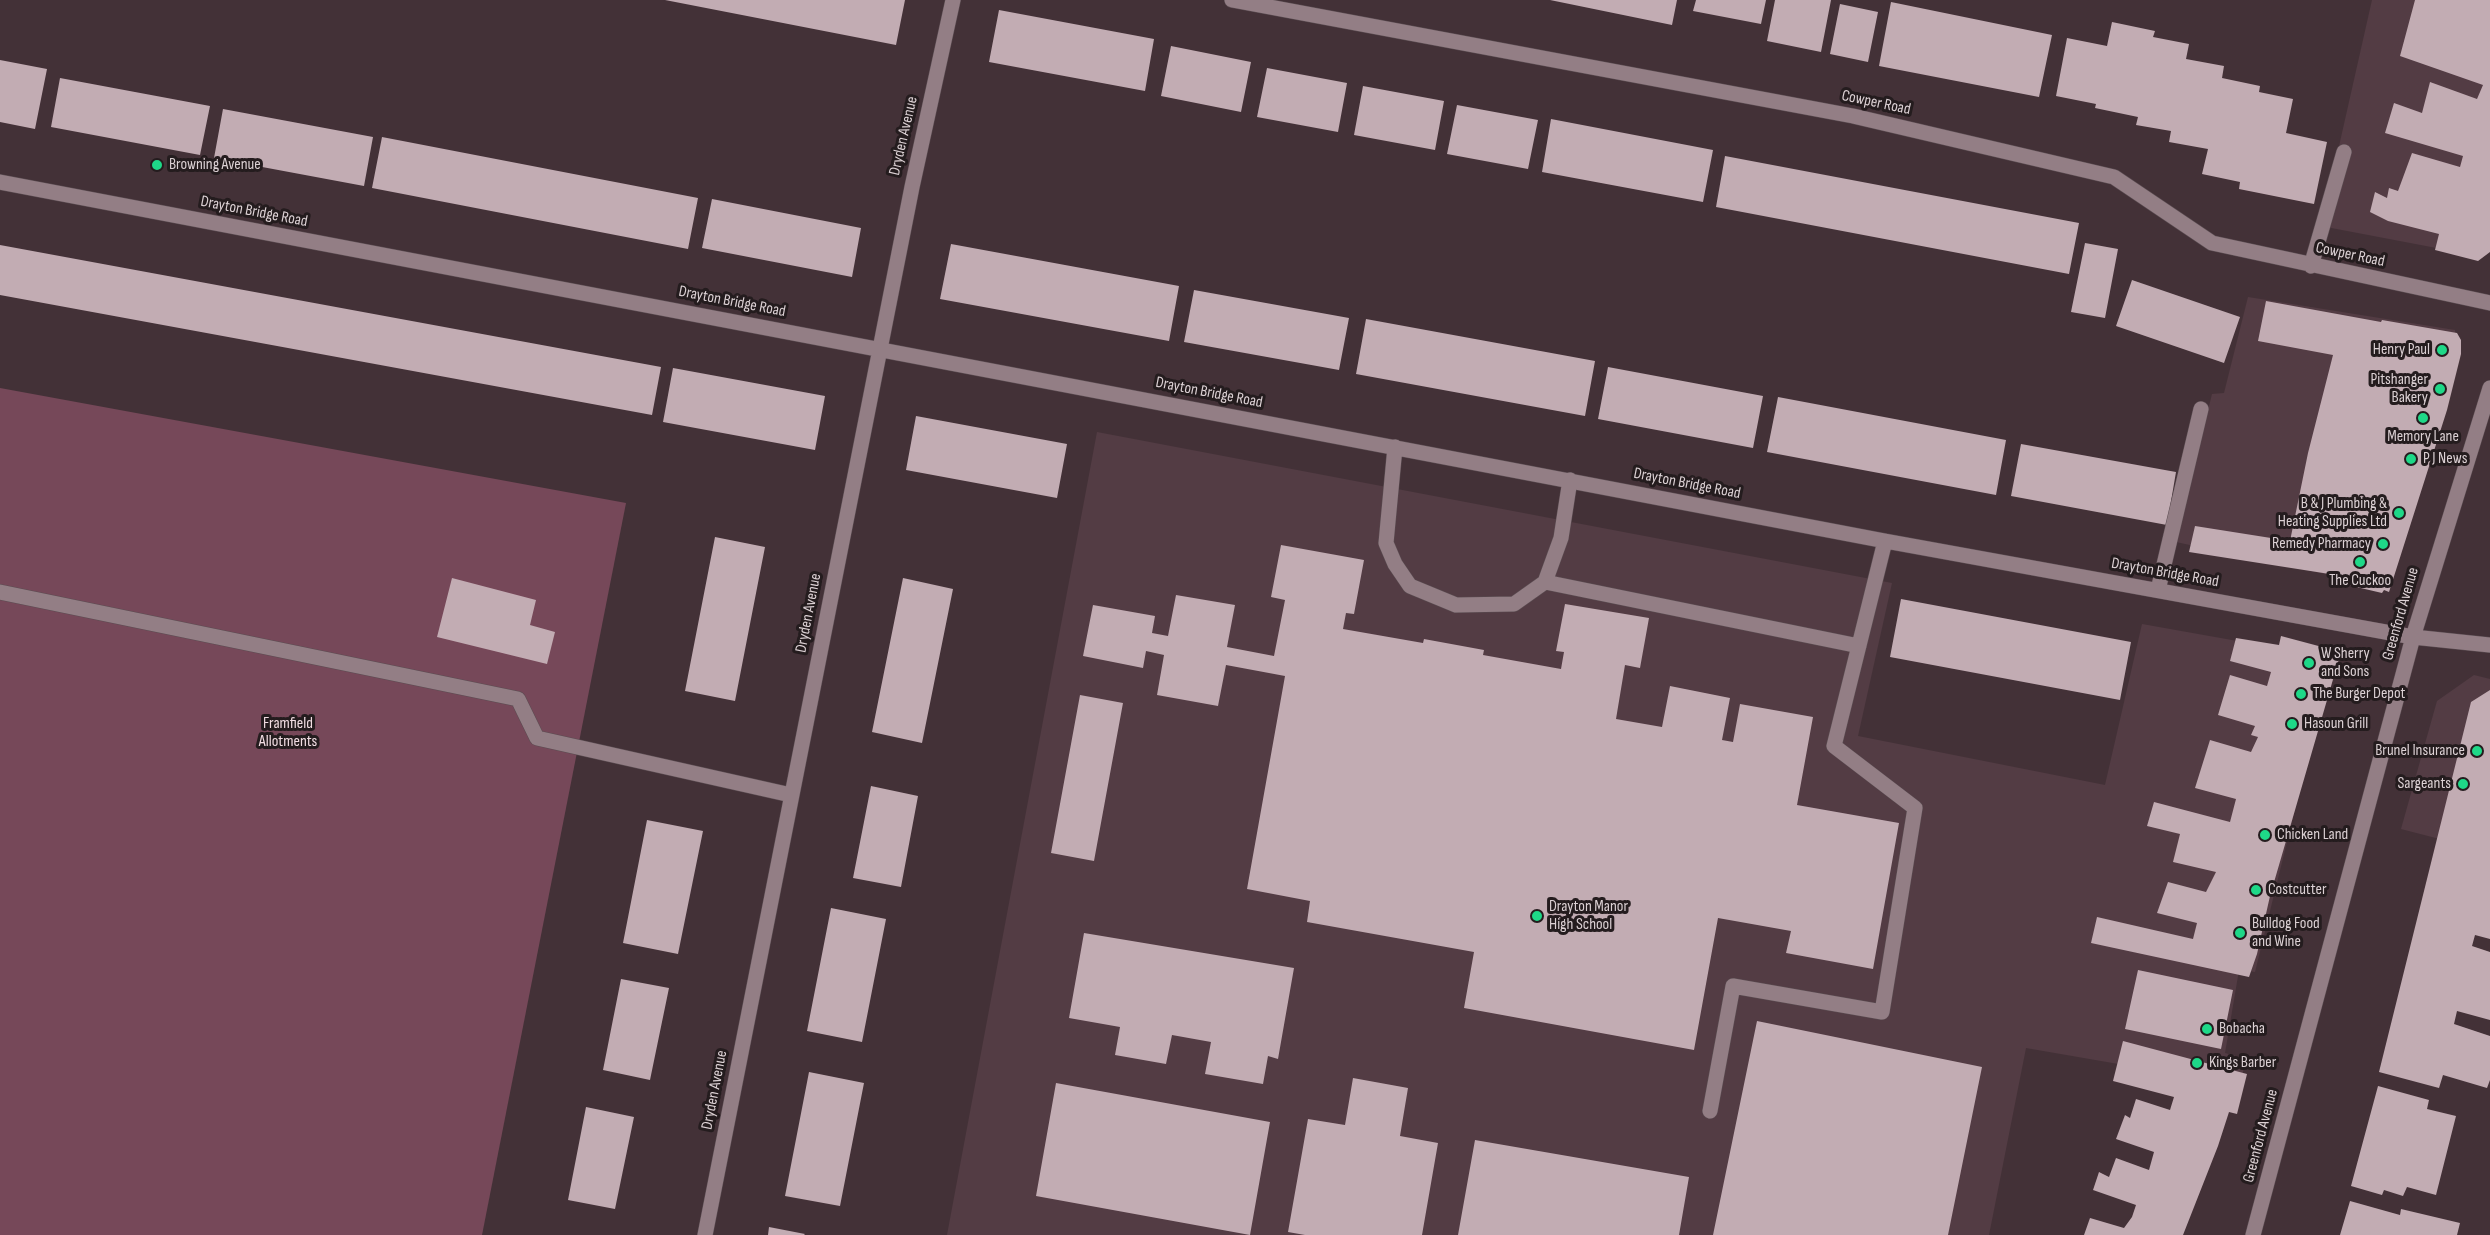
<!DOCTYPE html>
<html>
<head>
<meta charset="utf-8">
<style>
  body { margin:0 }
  canvas { display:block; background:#433137 }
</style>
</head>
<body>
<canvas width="2490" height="1235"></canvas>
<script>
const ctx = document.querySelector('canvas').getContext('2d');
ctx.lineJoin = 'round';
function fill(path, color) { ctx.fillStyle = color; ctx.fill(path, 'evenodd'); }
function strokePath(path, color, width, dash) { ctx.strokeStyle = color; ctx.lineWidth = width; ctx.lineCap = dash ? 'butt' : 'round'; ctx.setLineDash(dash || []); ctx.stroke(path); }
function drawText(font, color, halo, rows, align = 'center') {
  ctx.font = font + ' "Sofia Sans Condensed",sans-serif'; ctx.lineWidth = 6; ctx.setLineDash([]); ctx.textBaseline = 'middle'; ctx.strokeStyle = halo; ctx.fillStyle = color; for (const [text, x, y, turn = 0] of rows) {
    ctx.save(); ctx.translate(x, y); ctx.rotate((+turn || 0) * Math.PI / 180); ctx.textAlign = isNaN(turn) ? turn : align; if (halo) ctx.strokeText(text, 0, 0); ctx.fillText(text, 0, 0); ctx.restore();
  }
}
const built = new Path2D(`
  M2372 0H2490V209L2468 254 2321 226Z
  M2248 297 2455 330 2456 348 2386 587 2176 542 2212 394 2224 393Z
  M1097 432 1892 583 1858 736 2105 785 2142 624 2327 657 2330 667 2255 972 2239 970 2225 1053 2246 1059 2240 1085 2026 1048 1989 1235H947Z
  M2474 675 2490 679V852L2401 829 2437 701Z`);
const green = new Path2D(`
  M0 388 626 503 482 1235H0Z`);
const building = new Path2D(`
  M665 0H905L896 45Z
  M1550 0H1677L1672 25Z
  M1696 0H1766L1761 24 1693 11Z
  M1775 0H1831L1821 52 1767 41Z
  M2415 0H2490V252L2478 261 2435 250 2439 234 2388 221 2370 212 2375 192 2387 198 2389 188 2398 191 2412 153 2460 167 2463 156 2385 133 2394 103 2422 113 2430 82 2477 99 2483 85 2400 56Z
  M1891 2 2052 35 2039 97 1879 66Z
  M1840 4 1878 12 1868 62 1830 54Z
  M999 10 1154 39 1145 91 989 62Z
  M2112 22 2155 31 2153 37 2189 44 2186 59 2224 66 2222 78 2260 86 2259 92 2293 99 2286 133 2327 142 2314 204 2239 189 2240 182 2202 174 2208 149 2169 142 2171 131 2136 125 2138 117 2095 108 2096 104 2056 96 2067 38 2107 46Z
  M1171 46 1251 62 1241 112 1161 96Z
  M0 60 47 69 35 129 0 122Z
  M1267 68 1347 83 1338 132 1257 117Z
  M60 78 210 106 200 155 51 127Z
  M1363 86 1444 101 1435 150 1354 135Z
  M1457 105 1538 120 1528 169 1447 154Z
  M223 109 373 137 364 186 214 158Z
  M1551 119 1713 150 1703 202 1542 172Z
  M382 137 698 198 688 249 372 188Z
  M1725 156 2079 223 2069 274 1716 207Z
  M712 199 861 228 852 277 702 248Z
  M2085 243 2118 249 2105 318 2071 312Z
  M951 244 1179 286 1169 341 940 299Z
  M0 245 661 367 652 415 0 295Z
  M2132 280 2240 317 2224 363 2116 326Z
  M1194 290 1349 318 1339 370 1184 342Z
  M2266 301 2381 322 2382 320 2457 333 2461 340V354L2447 410 2389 592 2384 590 2382 593 2335 582 2336 575 2189 552 2195 526 2290 541 2308 453 2333 355 2258 341Z
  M1366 319 1595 361 1585 416 1356 374Z
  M1608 367 1763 396 1753 448 1598 419Z
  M673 368 825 396 815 450 663 422Z
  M1778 397 2006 440 1996 495 1767 452Z
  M916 416 1067 444 1057 498 906 470Z
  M2021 444 2176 472 2167 525 2011 496Z
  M715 537 765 547 735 701 685 691Z
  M1281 545 1364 560 1354 614 1346 613 1343 629 1423 643 1424 639 1484 650 1483 655 1561 669 1564 652 1556 651 1565 604 1649 618 1640 668 1625 665 1616 719 1662 727 1670 686 1730 698 1722 740 1733 742 1740 704 1813 717 1797 805 1899 823 1873 969 1786 953 1791 931 1718 918 1694 1050 1464 1008 1474 952 1307 922 1310 901 1247 889 1285 676 1226 665 1218 706 1157 695 1164 655 1146 651 1143 668 1083 656 1093 605 1155 616 1152 633 1168 636 1176 595 1235 605 1227 647 1274 656 1285 600 1271 597Z
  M452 578 536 600 530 625 555 632 547 664 437 637Z
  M903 578 953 589 922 743 872 732Z
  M1901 599 2131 642 2120 700 1890 657Z
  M2281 636 2341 652 2270 896 2257 954 2249 977 2091 943 2097 917 2193 939 2197 923 2157 913 2168 882 2206 892 2216 872 2173 862 2180 834 2147 826 2154 802 2230 822 2236 799 2195 788 2210 740 2251 752 2258 737 2251 735 2255 726 2218 715 2230 675 2267 686 2271 672 2230 661 2236 638 2279 645Z
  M2490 690V939L2475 935 2472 946 2490 952V1020L2457 1011 2454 1024 2490 1036V1080L2487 1088 2443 1075 2439 1088 2379 1072 2471 702Z
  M1080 695 1123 703 1094 861 1051 853Z
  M871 786 918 796 901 887 853 878Z
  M647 820 703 831 678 954 623 943Z
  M831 908 886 919 862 1042 807 1031Z
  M1084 933 1294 968 1278 1059 1268 1056 1263 1084 1205 1074 1211 1042 1172 1035 1166 1064 1115 1055 1120 1027 1069 1018Z
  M2138 970 2233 990 2221 1049 2125 1029Z
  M621 979 669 988 650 1080 603 1070Z
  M1757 1021 1982 1067 1948 1235H1713Z
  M2123 1041 2247 1074 2237 1114 2229 1112 2218 1146 2183 1235H2084L2090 1218 2124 1228 2132 1217 2136 1205 2093 1190 2099 1172 2109 1177 2116 1158 2149 1170 2154 1152 2116 1139 2125 1115 2130 1118 2136 1099 2170 1110 2174 1097 2113 1081Z
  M809 1072 864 1083 840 1206 785 1196Z
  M1353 1078 1408 1088 1400 1136 1438 1143 1422 1235H1305L1288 1232 1308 1119 1345 1125Z
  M1056 1083 1270 1122 1250 1235 1036 1196Z
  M2378 1086 2429 1100 2427 1109 2456 1116 2436 1195 2407 1187 2403 1196 2384 1190 2382 1195 2351 1186Z
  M586 1107 634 1117 615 1209 568 1200Z
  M1475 1140 1689 1177 1679 1235H1458Z
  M2350 1201 2400 1215 2401 1209 2460 1223 2457 1235H2340Z
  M769 1227 805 1234 804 1235H768Z`);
const minor = new Path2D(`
  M1232 0 1853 116 2114 177 2212 243 2490 303
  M0 182 1885 541 2413 637 2490 645
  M2311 266 2344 152
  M1395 447 1386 543 1395 564 1410 586 1456 605 1514 604 1545 582 1561 538 1570 480
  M1545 582 1859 646
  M2158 590 2201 409
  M0 592 518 699 537 738 791 795
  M1710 1111 1733 986 1882 1012 1915 808 1834 746 1885 541
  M705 1235 912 187 953 0
  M2253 1235 2413 637 2490 388`);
const markers = [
  [157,165,6,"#1ed888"],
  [2442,350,6,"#1ed888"],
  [2440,389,6,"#1ed888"],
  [2423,418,6,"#1ed888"],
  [2411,459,6,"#1ed888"],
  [2399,513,6,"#1ed888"],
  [2383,544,6,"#1ed888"],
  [2360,562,6,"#1ed888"],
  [2309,663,6,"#1ed888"],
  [2301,694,6,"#1ed888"],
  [2292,724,6,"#1ed888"],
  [2477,751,6,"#1ed888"],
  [2463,784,6,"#1ed888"],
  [2265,835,6,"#1ed888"],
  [2256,890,6,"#1ed888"],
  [1537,916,6,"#1ed888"],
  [2240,933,6,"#1ed888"],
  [2207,1029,6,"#1ed888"],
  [2197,1063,6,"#1ed888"]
];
const streetNames = [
  ["Cowper Road",1876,103,12],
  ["Dryden Avenue",904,136,-77],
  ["Drayton Bridge Road",254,212,11],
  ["Cowper Road",2350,255,12],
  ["Drayton Bridge Road",732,302,11],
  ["Drayton Bridge Road",1209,393,11],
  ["Drayton Bridge Road",1687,484,11],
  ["Drayton Bridge Road",2165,573,10],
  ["Dryden Avenue",809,613,-79],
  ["Greenford Avenue",2401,614,-74],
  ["Dryden Avenue",715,1090,-79],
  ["Greenford Avenue",2261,1136,-75]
];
const poiNames = [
  ["Browning Avenue",169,165],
  ["Henry Paul",2430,350,"right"],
  ["Pitshanger",2428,380,"right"],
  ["Bakery",2428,398,"right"],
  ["Memory Lane",2423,437,"center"],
  ["P J News",2423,459],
  ["B & J Plumbing &",2387,504,"right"],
  ["Heating Supplies Ltd",2387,522,"right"],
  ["Remedy Pharmacy",2371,544,"right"],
  ["The Cuckoo",2360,581,"center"],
  ["W Sherry",2321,654],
  ["and Sons",2321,672],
  ["The Burger Depot",2313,694],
  ["Hasoun Grill",2304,724],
  ["Brunel Insurance",2465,751,"right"],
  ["Sargeants",2451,784,"right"],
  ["Chicken Land",2277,835],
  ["Costcutter",2268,890],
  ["Drayton Manor",1549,907],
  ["High School",1549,925],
  ["Bulldog Food",2252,924],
  ["and Wine",2252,942],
  ["Bobacha",2219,1029],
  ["Kings Barber",2209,1063]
];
const parkNames = [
  ["Framfield",288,724],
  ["Allotments",288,742]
];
fill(built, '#533c44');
fill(green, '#764859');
fill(building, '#c2acb3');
strokePath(minor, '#5b4d52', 16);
strokePath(minor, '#937e85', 15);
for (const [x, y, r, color] of markers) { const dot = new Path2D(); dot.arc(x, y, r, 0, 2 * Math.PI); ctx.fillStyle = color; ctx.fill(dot); strokePath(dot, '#241c1e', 2); }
drawText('16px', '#dcd1d4', '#241c1e', streetNames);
drawText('16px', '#dcd1d4', '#241c1e', poiNames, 'left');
drawText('16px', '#f2dde3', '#241c1e', parkNames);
</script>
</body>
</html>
